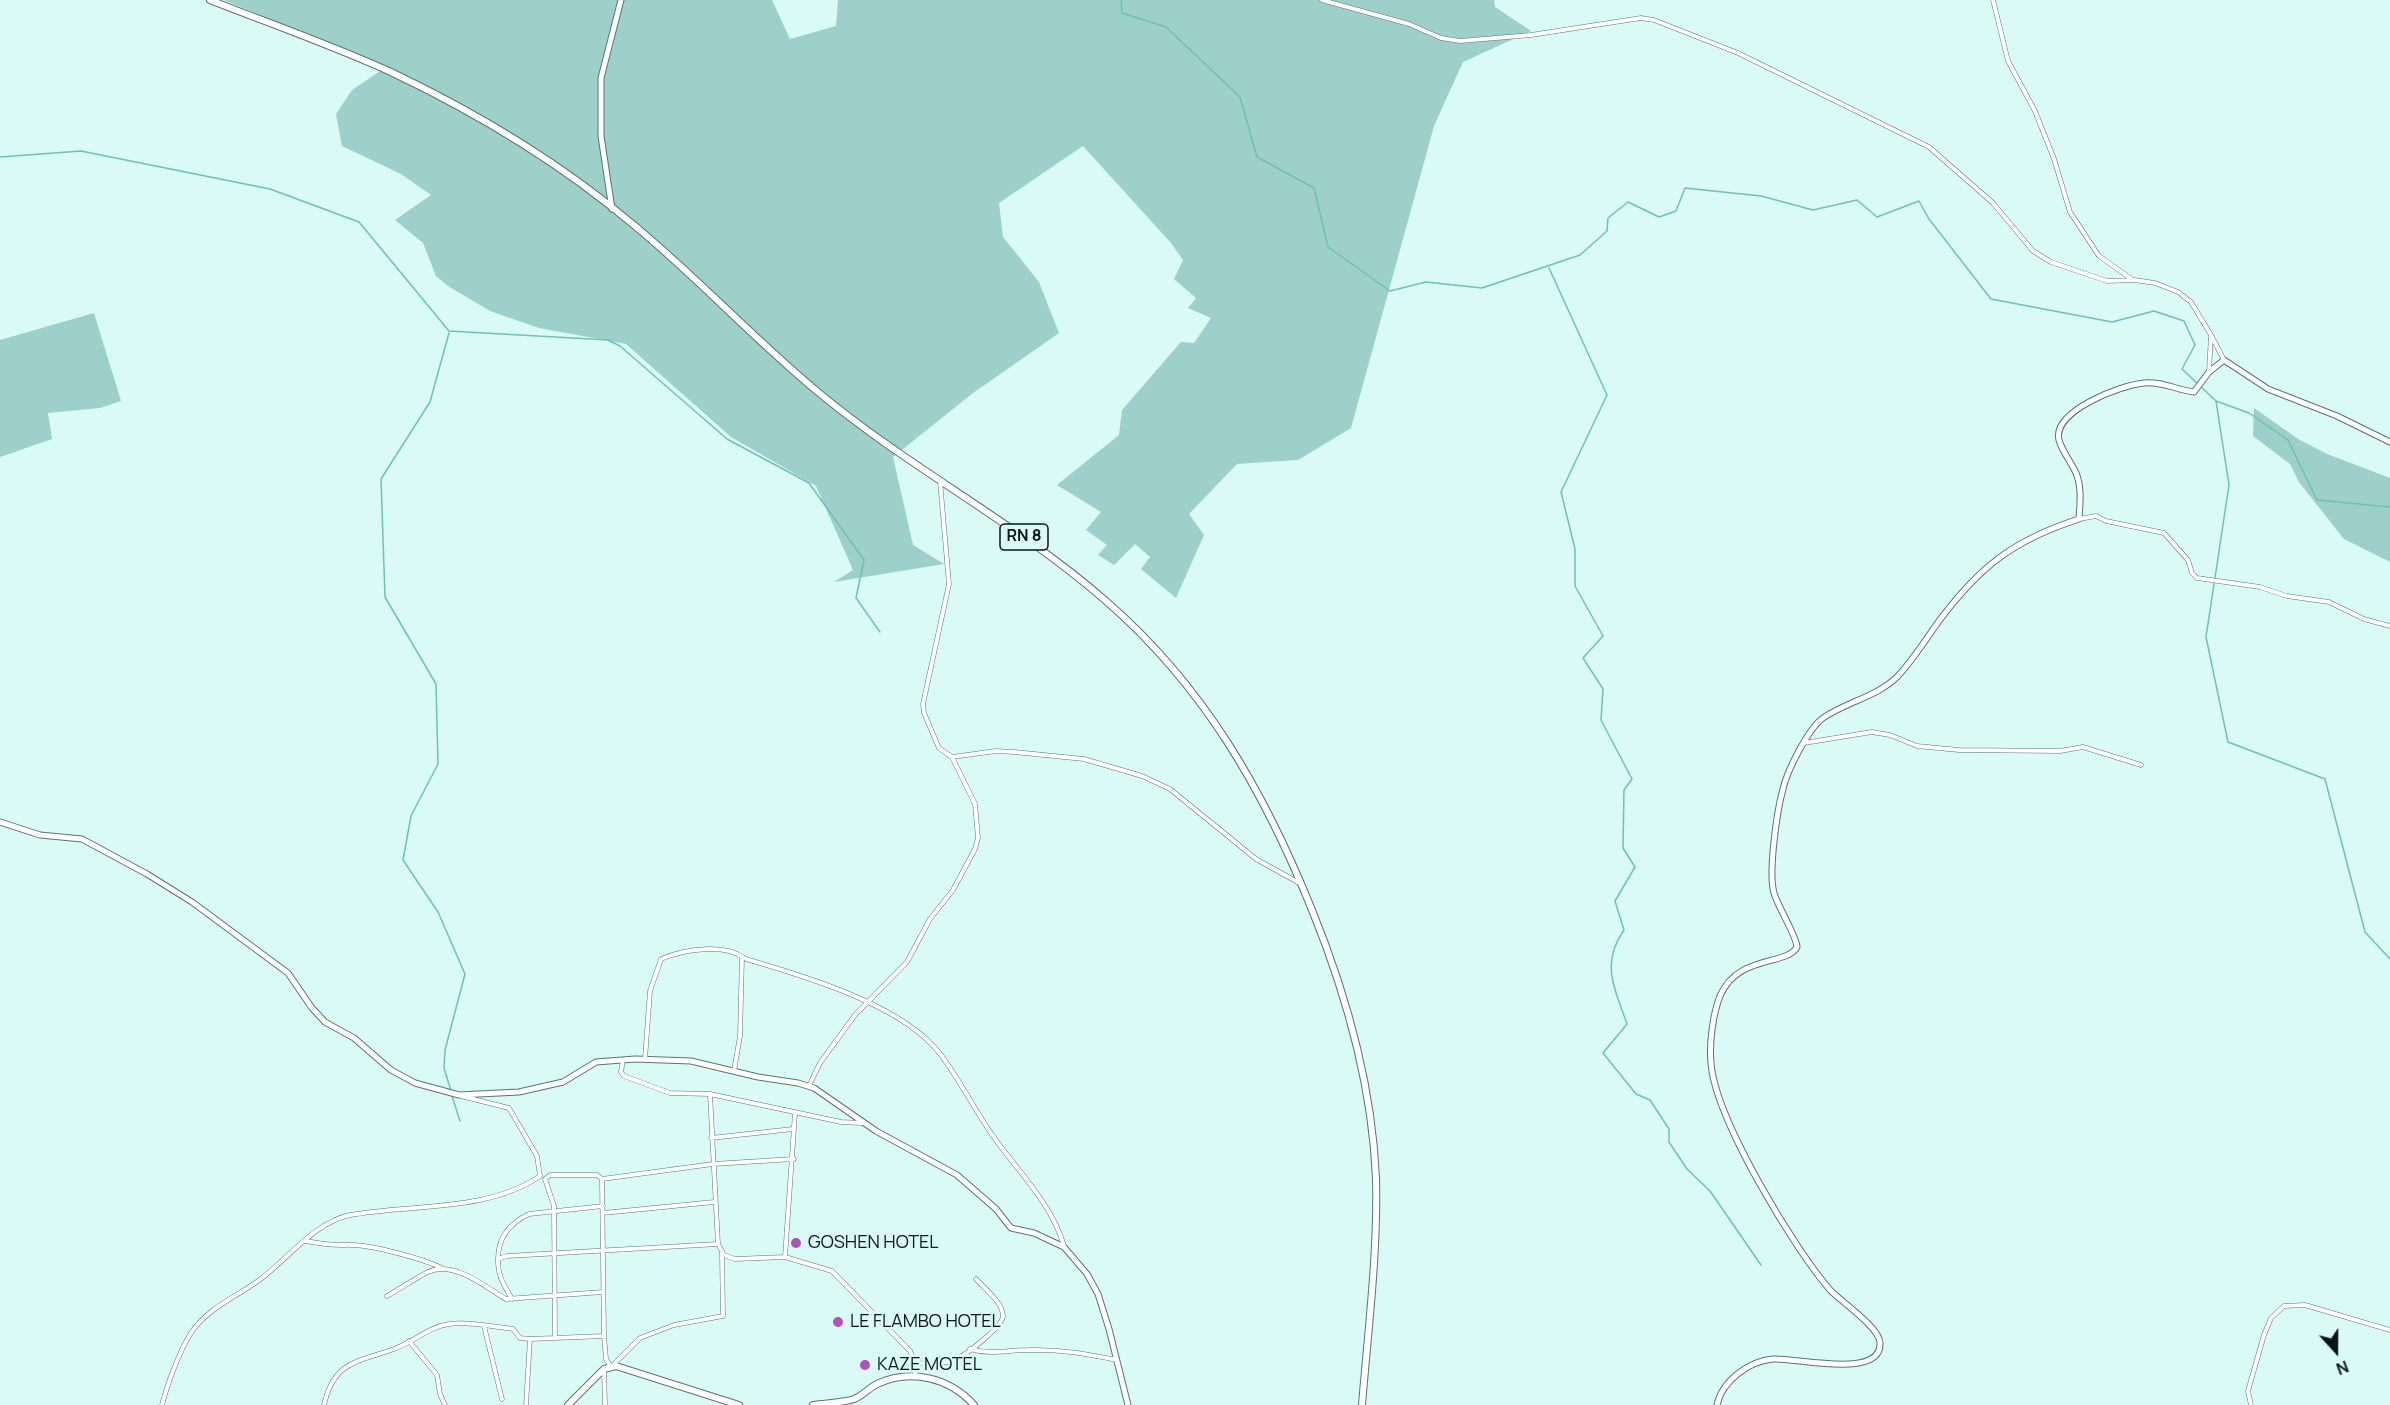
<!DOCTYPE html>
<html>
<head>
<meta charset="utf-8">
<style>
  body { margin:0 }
  #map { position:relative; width:2390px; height:1405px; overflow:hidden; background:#d9faf5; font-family:Manrope,sans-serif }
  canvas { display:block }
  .north { position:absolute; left:2306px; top:1321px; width:60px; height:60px; -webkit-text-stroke:4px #d9faf5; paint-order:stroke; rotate:159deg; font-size:16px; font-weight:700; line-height:24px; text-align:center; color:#0a1615 }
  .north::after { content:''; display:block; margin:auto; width:21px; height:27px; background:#0a1615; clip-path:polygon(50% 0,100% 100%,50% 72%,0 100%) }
</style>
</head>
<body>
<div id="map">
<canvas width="2390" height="1405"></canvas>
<div class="north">N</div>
</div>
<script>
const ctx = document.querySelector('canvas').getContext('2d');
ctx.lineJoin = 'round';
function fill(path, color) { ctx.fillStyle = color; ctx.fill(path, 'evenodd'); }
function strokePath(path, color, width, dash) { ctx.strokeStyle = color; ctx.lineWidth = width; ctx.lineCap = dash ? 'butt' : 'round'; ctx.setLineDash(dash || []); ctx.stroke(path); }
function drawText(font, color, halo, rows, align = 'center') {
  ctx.font = font + ' Manrope,sans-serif'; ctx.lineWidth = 5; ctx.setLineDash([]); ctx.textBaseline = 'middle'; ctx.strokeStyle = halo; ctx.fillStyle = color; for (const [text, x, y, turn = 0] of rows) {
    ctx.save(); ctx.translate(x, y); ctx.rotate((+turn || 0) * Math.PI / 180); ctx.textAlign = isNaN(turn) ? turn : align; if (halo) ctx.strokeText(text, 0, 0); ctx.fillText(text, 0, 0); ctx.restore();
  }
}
const green = new Path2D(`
  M224 0H772L790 39 836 26 838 0H1494L1495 7 1531 31 1463 62 1434 126 1351 428 1298 460 1237 464 1189 514 1204 535 1176 598 1141 569 1150 557 1135 544 1114 565 1098 555 1107 545 1086 530 1101 512 1057 485 1119 435 1122 410 1181 342 1194 343 1211 318 1188 308 1196 298 1174 279 1183 260 1171 243 1083 146 999 203 1003 237 1039 282 1059 333 973 393 893 457 913 545 944 564 834 582 853 570 816 486 731 437 626 344 539 328 490 311 448 286 436 276 423 243 395 220 431 195 401 174 342 146 336 114 352 90 386 67Z
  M94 313 121 401 100 408 48 413 52 439 0 457V340Z
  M2254 408 2298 439 2327 454 2390 478V562L2344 539 2299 482 2290 464 2253 436Z`);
const stream = new Path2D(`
  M1121 0 1122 13 1166 27 1240 97 1257 157 1314 188 1328 247 1390 291 1426 282 1482 288 1580 255 1607 231 1608 218 1628 202 1659 217 1676 211 1685 188 1761 196 1813 210 1857 200 1877 217 1919 201 1929 219 1991 299 2112 322 2154 311 2184 321 2195 345 2182 369 2216 401 2249 413 2288 440 2317 500 2390 507
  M0 157 81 151 270 189 359 222 449 331 608 340 620 346 727 439 809 483 864 560 856 598 880 632
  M1549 268 1607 395 1561 492 1575 549V586L1603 636 1583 658 1603 689 1601 720 1632 779 1624 790 1623 848 1635 867 1615 901 1624 930C1600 964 1615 989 1627 1024L1603 1053 1636 1094 1650 1100 1669 1129V1142L1687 1169 1710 1191 1761 1265
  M449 333 430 402 381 479 385 597 436 684 438 764 411 816 403 860 438 912 465 974 445 1050 444 1068 451 1091
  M2216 401 2229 485 2206 637 2228 742 2325 779 2365 932 2390 959
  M452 1096 460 1121`);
const minor = new Path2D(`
  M1322 0 1409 24 1441 38 1460 41 1531 35 1641 18 1654 20 1738 53 1929 147 1993 203 2033 251 2051 262 2107 281 2134 280 2155 283 2178 292 2191 302 2211 335 2209 372
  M1993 0 2008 61 2035 111 2054 159 2070 212 2099 256 2133 280
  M2212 337 2224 360
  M2079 519 2096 516 2106 521 2164 533 2188 560 2192 573 2197 578 2260 587 2287 596 2329 602 2364 619 2390 626
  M1804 743 1872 732 1890 735 1917 746 1959 750 2060 751 2083 747 2141 765
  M952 757 996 751 1014 752 1084 759 1142 776 1170 789 1256 859 1301 884
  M645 1059 650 991 661 959C685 949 725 943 746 959 804 976 904 1005 941 1055 962 1083 977 1115 998 1143 1022 1175 1053 1207 1064 1246
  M623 1060 621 1072 624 1076 670 1093 710 1094 841 1122 862 1123
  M734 1071 740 1036 742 957
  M809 1086 820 1063 855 1015 907 962 930 919 953 890 975 849 978 838 975 804 952 757 939 748 924 713 923 704 949 584 940 481
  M710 1094 718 1244
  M711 1138 793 1129
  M602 1179 604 1336 606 1359 611 1367 640 1338 674 1325 723 1316 722 1253
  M603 1213 714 1202
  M306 1241C321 1244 328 1245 343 1245 366 1243 421 1258 442 1268
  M785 1257 795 1113
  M498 1259C498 1238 510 1223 529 1214L603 1206
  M387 1296C400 1289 414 1279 428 1272 454 1260 485 1287 506 1299L603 1292
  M512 1299C504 1285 497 1275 498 1259L507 1256 718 1244 724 1255 735 1259 785 1257 832 1271 910 1351 915 1363V1376
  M484 1326 502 1399
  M555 1338 554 1206 545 1179 550 1175H597L602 1179 713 1164 794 1159
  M409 1341 437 1375 440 1394 445 1405
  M970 1349C991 1355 1008 1350 1029 1350 1060 1349 1087 1354 1117 1360
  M915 1363C929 1364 943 1365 956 1359 966 1355 1003 1326 1003 1316 1003 1303 985 1289 976 1279
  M604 1370 605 1405
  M162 1405C167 1385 180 1350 191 1333 208 1307 239 1296 262 1278 289 1257 316 1222 350 1215 411 1204 488 1212 540 1176L537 1156 509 1108 461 1096
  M324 1405C334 1360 359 1362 394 1349 413 1342 429 1327 449 1324 469 1321 493 1327 513 1329L520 1338 530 1339 604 1336
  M526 1405 530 1339
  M2251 1405 2248 1391 2264 1335 2271 1318 2284 1306 2305 1305 2390 1330`);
const tertiary = new Path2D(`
  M612 209 601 136V78L621 0
  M0 822 40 835 82 839 147 874 192 902 288 973 312 1008 325 1022 354 1038 391 1070 415 1083 459 1095 519 1092 563 1082 596 1062 635 1059 691 1061 758 1077 798 1083 814 1088 876 1131 957 1175 996 1209 1011 1228 1034 1233 1064 1247 1087 1274 1098 1294 1109 1329 1128 1405
  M1717 1405C1722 1381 1749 1361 1773 1359 1794 1357 1882 1380 1880 1343 1880 1328 1842 1302 1831 1291 1794 1249 1715 1118 1711 1063 1709 1043 1713 1014 1720 996 1738 954 1787 966 1797 947 1797 937 1778 907 1774 893 1768 873 1777 810 1783 789 1787 771 1808 729 1823 718 1846 702 1877 697 1898 676 1913 660 1926 639 1939 621 1980 566 2014 540 2079 519 2080 504 2082 487 2076 473 2071 462 2062 451 2059 440 2052 411 2121 385 2144 383 2161 381 2177 390 2194 392L2209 372 2224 360 2268 389 2337 416 2390 442`);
const secondary = new Path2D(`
  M568 1405 604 1369 616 1366 739 1405
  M813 1405C826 1403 842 1403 854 1399 862 1396 869 1388 877 1384 911 1368 950 1378 974 1405`);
const primary = new Path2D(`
  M210 0C271 24 334 46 393 73 479 114 563 165 635 226 699 279 755 340 818 392 909 468 1017 523 1106 601 1204 686 1264 791 1312 910 1347 996 1372 1085 1376 1178 1378 1253 1368 1330 1362 1405`);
const markers = [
  [796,1243,6,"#ae52bd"],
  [838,1322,6,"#ae52bd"],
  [865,1365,6,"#ae52bd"]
];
const shields = [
  [1024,537,48]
];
const shieldNames = [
  ["RN 8",1024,537]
];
const poiNames = [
  ["GOSHEN HOTEL",808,1243],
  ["LE FLAMBO HOTEL",850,1322],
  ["KAZE MOTEL",877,1365]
];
fill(green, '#9cd0c9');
strokePath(stream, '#6fc0b6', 1.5);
strokePath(minor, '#587571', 5);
strokePath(tertiary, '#587571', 7);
strokePath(secondary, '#587571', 8);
strokePath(primary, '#587571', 8);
strokePath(minor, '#fff', 4);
strokePath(tertiary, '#fff', 5);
strokePath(secondary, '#fff', 6);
strokePath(primary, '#fff', 6);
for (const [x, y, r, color] of markers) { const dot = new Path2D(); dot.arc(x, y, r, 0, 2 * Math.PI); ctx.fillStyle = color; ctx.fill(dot); strokePath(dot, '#d9faf5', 2); }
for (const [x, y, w] of shields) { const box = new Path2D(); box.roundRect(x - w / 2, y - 13, w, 26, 4.5); ctx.fillStyle = '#d9faf5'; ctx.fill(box); strokePath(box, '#0a1615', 1.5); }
drawText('bold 16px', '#0a1615', null, shieldNames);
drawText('18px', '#0a1615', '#d9faf5', poiNames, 'left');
</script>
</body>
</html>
